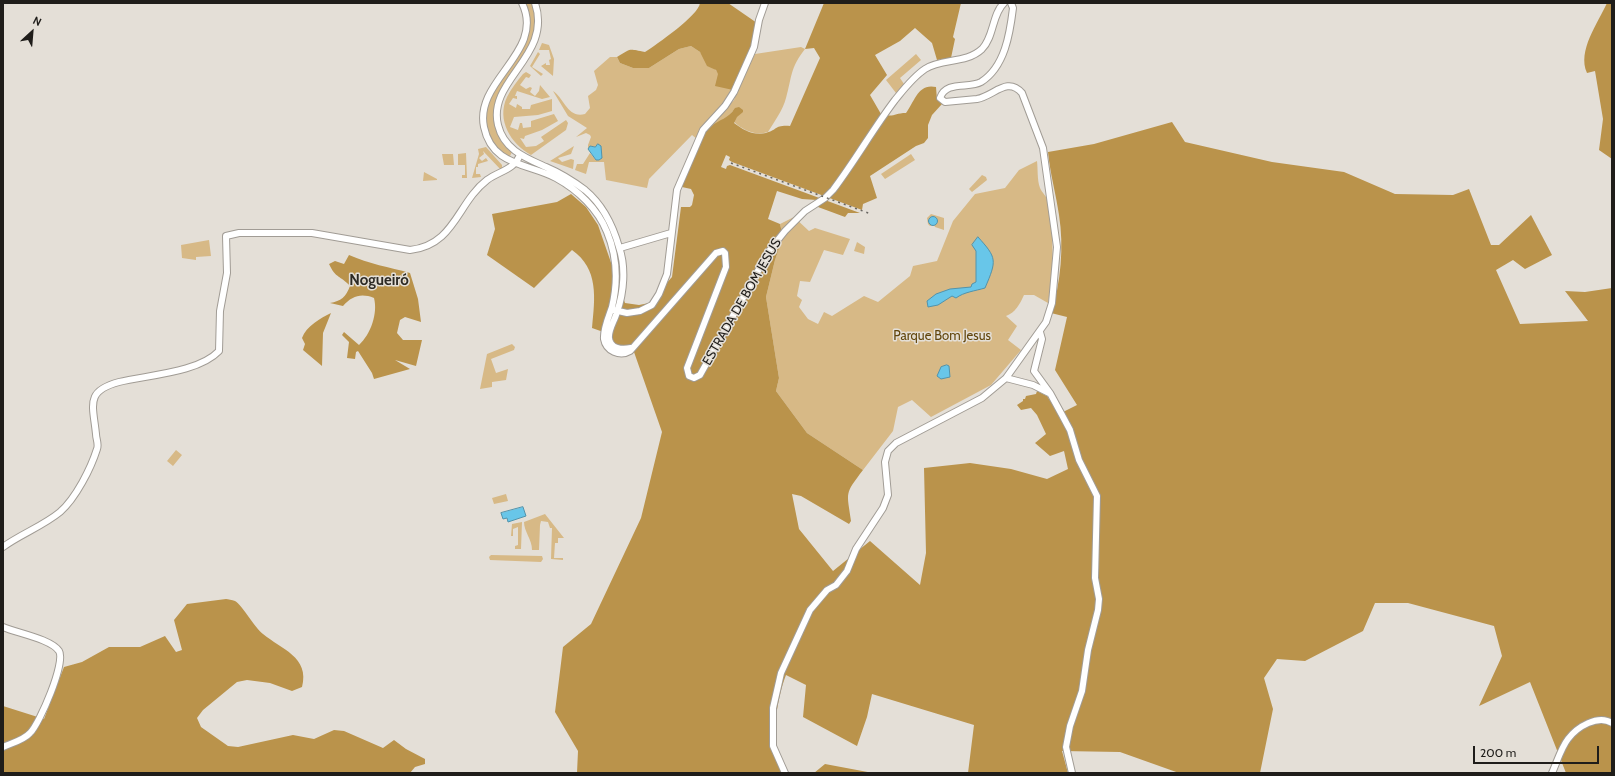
<!DOCTYPE html>
<html>
<head>
<meta charset="utf-8">
<style>
  body { margin:0 }
  #map { position:relative; width:1615px; height:776px; overflow:hidden; background:#e4dfd7; font-family:Cabin,sans-serif }
  canvas { display:block }
  .frame { position:absolute; inset:0; border:4px solid #1f1d1a; pointer-events:none }
  .north { position:absolute; left:12px; top:12px; width:40px; height:40px; -webkit-text-stroke:3px #e4dfd7; paint-order:stroke; rotate:26deg; font-size:11px; font-weight:700; line-height:16px; text-align:center; color:#1f1d1a }
  .north::after { content:''; display:block; margin:auto; width:14px; height:18px; background:#1f1d1a; clip-path:polygon(50% 0,100% 100%,50% 72%,0 100%) }
  .scale { position:absolute; left:1473px; top:746px; width:126px; height:18px; box-sizing:border-box; border:2px solid #1f1d1a; border-top:0; padding-left:5px; font-size:12px; line-height:14px; white-space:nowrap; color:#1f1d1a; -webkit-text-stroke:3px #e4dfd7; paint-order:stroke }
</style>
</head>
<body>
<div id="map">
<canvas width="1615" height="776"></canvas>
<div class="frame"></div>
<div class="north">N</div>
<div class="scale">200 m</div>
</div>
<script>
const ctx = document.querySelector('canvas').getContext('2d');
ctx.lineJoin = 'round';
function fill(path, color) { ctx.fillStyle = color; ctx.fill(path, 'evenodd'); }
function strokePath(path, color, width, dash) { ctx.strokeStyle = color; ctx.lineWidth = width; ctx.lineCap = dash ? 'butt' : 'round'; ctx.setLineDash(dash || []); ctx.stroke(path); }
function drawText(font, color, halo, rows, align = 'center') {
  ctx.font = font + ' Cabin,sans-serif'; ctx.lineWidth = 3; ctx.setLineDash([]); ctx.textBaseline = 'middle'; ctx.strokeStyle = halo; ctx.fillStyle = color; for (const [text, x, y, turn = 0] of rows) {
    ctx.save(); ctx.translate(x, y); ctx.rotate((+turn || 0) * Math.PI / 180); ctx.textAlign = isNaN(turn) ? turn : align; if (halo) ctx.strokeText(text, 0, 0); ctx.fillText(text, 0, 0); ctx.restore();
  }
}
const green = new Path2D(`
  M525 3H532C534 10 536 17 536 24 535 47 507 89 496 110L505 144 512 152 509 158C498 150 491 142 487 129 477 94 517 70 527 39 531 27 529 15 525 3Z
  M542 43 549 45 554 59 553 76 541 66 546 63V65H550L549 60 551 59 549 50H539Z
  M691 46 700 52 733 90 730 95 697 139 692 135 649 179 647 188 606 180 604 162H589L586 174 575 170 577 164H583L590 153 596 160 598 144 595 147 591 146 588 149V145L591 137 590 135 586 133 576 137 587 128 568 116 553 91C564 98 568 119 585 114L590 108 588 96 596 90 598 85 594 71 610 57H617L620 63 633 68H649L679 49Z
  M801 47 805 49C790 68 792 77 786 98 783 110 774 122 768 132 756 136 744 131 734 122L733 111 726 119 709 127 734 100 741 80 755 54Z
  M538 52 540 54 532 67 543 74 541 76 530 66Z
  M916 54 921 60 900 78 904 84 896 93 886 80Z
  M526 72 531 75 529 78 526 77 520 85 526 89 530 87 532 88 530 92 535 96 539 91 540 85 550 97 542 99 517 91 515 96H517V99L513 98 509 104 516 108 517 104 522 107V109H530L531 105 552 99V111L538 115 514 117 510 127 518 130 520 123H522L523 128 531 127V121L554 114 558 121 542 130 525 136 524 139 520 138 526 147 536 146 544 141 541 137 566 120 568 123 566 130 531 155C511 144 496 120 507 97 511 89 517 81 523 74Z
  M574 146 571 154 558 158 562 162 571 159 574 160 573 169 550 161Z
  M486 147 502 165V171L483 151 484 154 479 158 482 161 486 158 488 161 478 164V167H476V174H480L481 177 472 178 479 154 478 149Z
  M466 153 467 178H462V175H465V165H458V154Z
  M442 154H453L454 165H444Z
  M911 154 915 160 885 179 881 174Z
  M1037 161C1038 169 1037 180 1040 188 1042 193 1047 196 1048 202 1054 235 1054 269 1048 303L1034 295H1024C1020 304 1015 313 1006 316L1017 326 1008 340 1021 350 991 385 931 417 912 400 898 407 893 431 863 470 807 433 776 391 779 378 766 297 775 260 783 237 780 224 794 217 809 231 815 228 850 239 843 255 824 250 810 282 800 281 797 296 802 300 799 307 808 319 818 324 824 312 832 316 864 296 878 302 910 276 913 266 937 261 953 221 975 194 1005 188 1019 170Z
  M424 172 437 179V180L423 181Z
  M982 175 986 177 987 180 972 192 969 189Z
  M931 214 944 218V230L935 227 934 225 930 226 928 224 927 218Z
  M209 240 211 256 196 257V260L182 258 181 245Z
  M857 242 865 247 864 254 854 251Z
  M512 344 515 347 514 350 491 359 496 373 508 369 506 380 492 382V387L480 389 487 354Z
  M176 450 182 455 173 466 167 461Z
  M506 494 508 501 494 504 492 498Z
  M545 514 564 538H558V543H555L554 558H563V560L551 559 552 528H550L548 522 541 521 540 525 539 550H532C532 539 524 532 524 522Z
  M522 522 521 549H515V546L518 545V527L513 529V536H511L512 524Z
  M491 555 542 556 543 559 541 562 490 560 489 557Z`);
const forest = new Path2D(`
  M700 3H728L757 23 752 49 733 90 715 86 718 74 716 70 707 66 700 52 691 46 679 49 649 68H633L620 63 617 57C633 48 627 49 645 52 656 45 699 15 700 3Z
  M824 3H961L953 37 955 39 951 58 937 60 932 43 915 28 900 41 875 55 887 75 870 95 881 114C894 118 894 113 906 113 915 101 918 83 936 87L937 100 942 104 932 115 928 125V138L924 143 916 146 870 176 877 198 863 204 862 210 732 162 729 160 730 157 726 155 721 167 726 169 727 166 730 165 860 213H848L845 217 818 207 817 200 802 199 777 191 768 219 780 224 783 237 775 260 766 297 779 378 776 391 807 433 863 470C844 495 847 491 851 521L849 524 801 496 792 494 799 529 833 571 870 541 920 585 926 553 924 468 970 463 1011 469 1047 479 1068 469 1064 451 1050 456 1035 443 1046 434 1037 415 1031 408 1021 410 1017 405 1023 401V399H1025L1026 396 1036 394 1037 391 1047 396 1059 414 1077 405 1055 370 1067 317 1051 313C1061 283 1064 246 1059 215 1056 194 1050 173 1048 152L1094 144 1172 122 1185 142 1272 162 1344 172 1395 194 1453 195 1469 189 1491 245H1499L1531 215 1552 255 1525 269 1513 260 1496 270 1520 324 1588 321 1565 291 1585 292 1612 288V773H1566L1530 682 1479 706 1502 656 1494 626 1408 603H1375L1363 631 1305 661 1277 659 1264 678 1273 709 1260 773H1179L1120 752 1062 751 1068 773H968L974 725 872 694 867 717 857 746 803 717 806 685 786 675C779 693 773 724 776 743 778 753 784 764 788 773H577L578 751 555 712 563 647 591 624 641 518 662 432 634 352 626 346C618 347 612 343 612 335L592 328C595 298 599 269 572 250L534 288 487 255 495 229 492 214 557 202 571 194 586 207 598 225 625 303 639 305 649 303 672 277 681 207H690L692 205 694 195 691 189 682 187C687 173 700 135 710 127 720 119 728 119 735 108L739 107 743 110V112L737 117 734 123C743 130 754 136 766 133 778 130 774 125 790 126L820 58 814 48 805 49Z
  M1607 3H1612V159L1599 150 1603 119 1595 71 1587 73C1577 51 1598 23 1607 3Z
  M349 255C369 264 389 267 410 273L418 299 421 322 405 317 400 320 397 333 403 340H422L416 366 395 360 410 369 374 379 372 373 358 351 356 352 355 359 347 358 349 342 342 335 344 332 359 345C371 334 378 313 374 298 361 293 352 296 343 306L330 303C341 301 346 297 350 286 340 275 336 279 329 264L335 261 344 264Z
  M331 313 323 333 322 366 303 350 305 344 302 338C306 326 321 318 331 313Z
  M226 599C228 599 232 600 235 601 243 606 254 627 263 634 281 649 310 657 302 687L292 691 270 683 247 680 237 682 203 710 197 718 201 727 228 746 238 747 293 735 314 739 334 730 344 731 383 748 394 740 406 749 425 759V764L415 767 410 773H3V706L44 719 64 667 82 662 109 647H140L165 636 176 652 182 650 174 620 187 604Z
  M825 764 873 773H814Z`);
const water = new Path2D(`
  M598 144 601 146 602 158 599 160H596L588 149 590 146 595 147Z
  M928.5 221a4.5 4.5 0 1 1 9 0a4.5 4.5 0 1 1-9 0Z
  M978 237C997 258 997 260 985 288 975 291 964 292 956 298L952 296 938 305 928 307 927 301 936 294 950 289 971 287 972 284 976 282V251L972 245Z
  M947 365 949 366 950 377 941 379 937 376 941 367Z
  M523 507 526 516 508 522 507 518 503 519 501 513Z`);
const secondary = new Path2D(`
  M522 3C546 52 474 80 484 127 492 166 527 163 556 178 578 190 598 209 607 232 617 256 618 282 612 307 609 316 603 329 604 339 606 351 620 357 630 351L716 253 723 251 725 253 726 267 687 368 689 376 694 378 700 375 769 251 785 231 805 211 825 198 833 190C855 161 873 129 895 100 904 89 913 77 925 69 942 58 966 64 982 49 994 37 992 14 1004 3
  M535 3C553 56 487 80 498 125 504 150 526 158 546 167 560 173 573 181 585 190 602 204 613 226 619 247 626 267 624 292 617 312 615 320 608 330 609 338 610 349 622 350 631 348
  M620 248 671 233
  M614 310 627 313 640 311 652 305 659 294 667 274 677 190 703 130 725 106 734 92 754 47 759 20 765 3
  M1040 332 1042 339 1034 371 1050 393 1062 415 1070 430 1079 460 1097 496 1095 578 1099 599 1098 610 1088 650 1082 691 1070 726 1066 747 1072 773
  M1006 378 1033 385 1049 393
  M3 547C21 534 43 526 60 512 76 498 91 468 97 449 99 444 96 439 96 434 93 405 85 391 119 382 147 375 198 373 219 351L220 311 227 273 226 236 239 233H312L410 250C455 245 457 203 487 180 499 171 514 170 520 155
  M3 627C17 633 51 639 59 651 66 662 40 723 30 733 24 740 12 743 3 747
  M785 773 773 746V708L781 673 810 610 827 590 836 585 847 571 856 549 883 508 888 495 885 462 888 451 896 443 982 398 1006 378 1046 322 1052 303 1057 247 1043 148 1022 93C1007 76 994 96 977 99 967 100 955 101 945 102L940 98C946 80 969 89 981 82 1005 67 1010 33 1013 8L1011 3
  M1552 773C1557 762 1561 748 1568 739 1577 727 1598 714 1612 723`);
const rail = new Path2D(`
  M731 163 871 214`);
const streetNames = [
  ["ESTRADA DE BOM JESUS",742,302,-60]
];
const parkNames = [
  ["Parque Bom Jesus",942,336]
];
const quarterNames = [
  ["Nogueiró",379,281]
];
fill(green, '#d7b986');
fill(forest, '#ba934b');
fill(water, '#68c6e9');
strokePath(water, '#5293ab', 1);
strokePath(secondary, '#a19c95', 8);
strokePath(secondary, '#fff', 6);
strokePath(rail, '#696661', 1.5, [2, 4]);
drawText('13px', '#1f1d1a', '#e4dfd7', streetNames);
drawText('13px', '#62460c', '#e4dfd7', parkNames);
drawText('bold 15px', '#2d2a24', '#e4dfd7', quarterNames);
</script>
</body>
</html>
